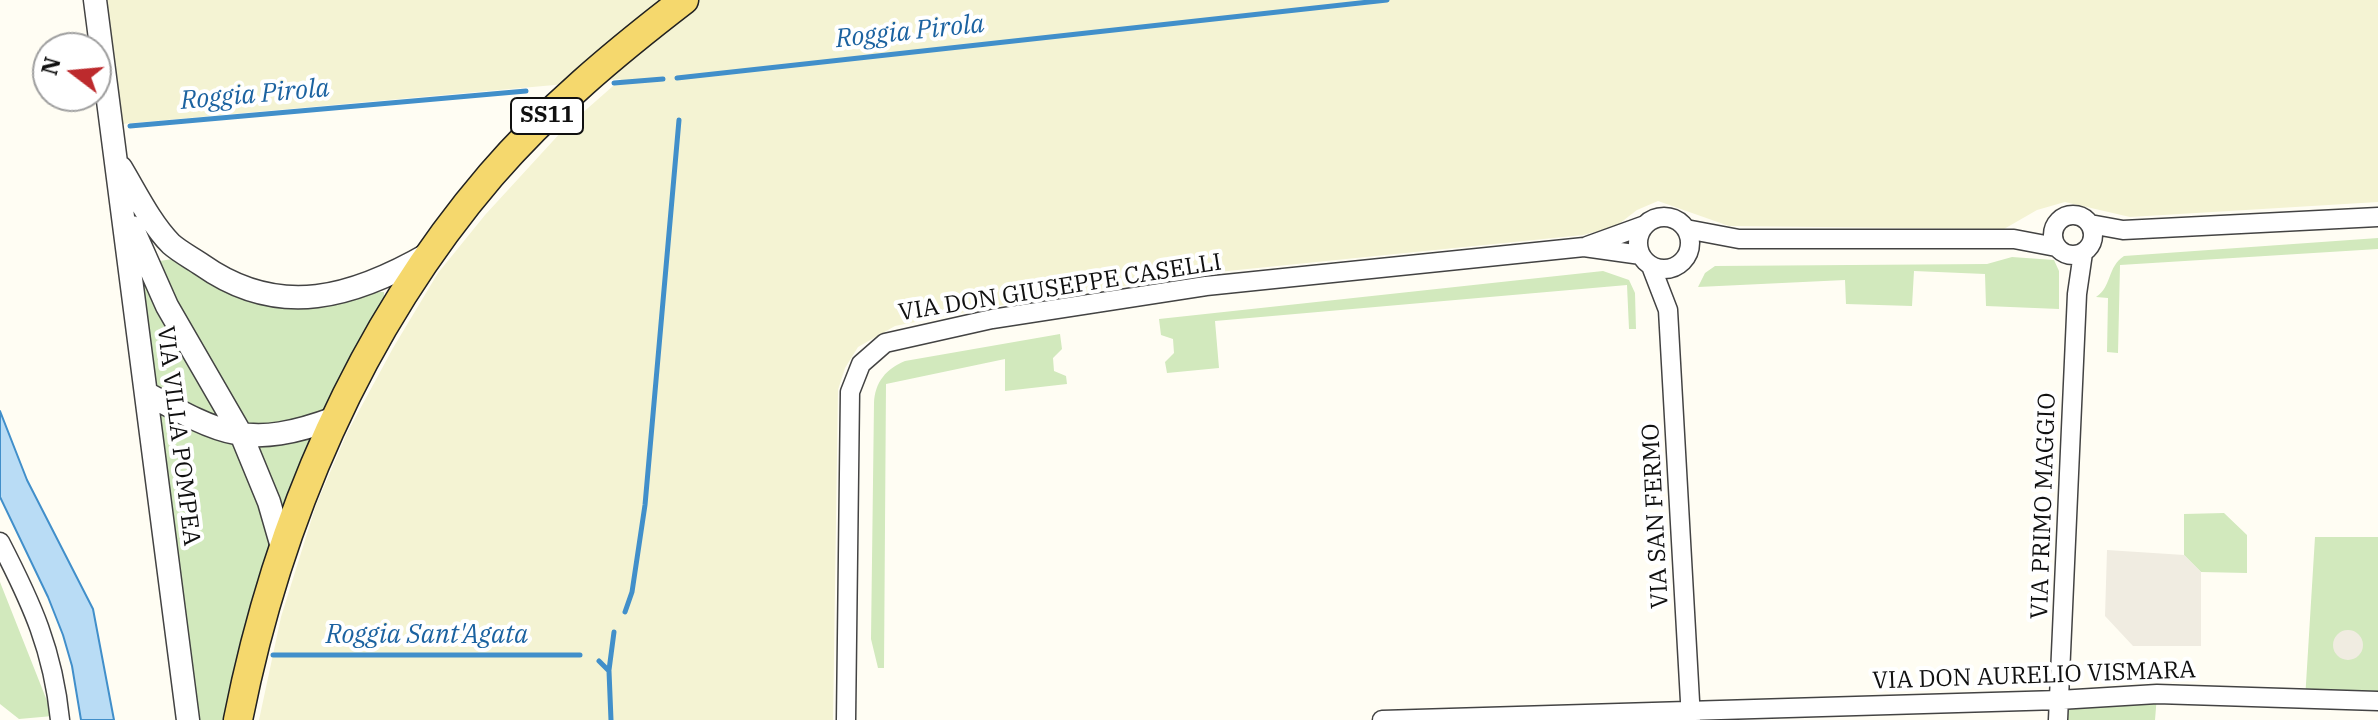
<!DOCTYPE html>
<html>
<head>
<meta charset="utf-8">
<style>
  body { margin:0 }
  #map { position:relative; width:2378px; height:720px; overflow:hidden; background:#fffdf3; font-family:"IBM Plex Serif",serif }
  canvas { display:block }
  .north { position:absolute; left:32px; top:32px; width:80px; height:80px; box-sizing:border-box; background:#fff; border:2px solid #9f9f9f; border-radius:50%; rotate:286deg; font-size:22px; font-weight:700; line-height:32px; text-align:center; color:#101010 }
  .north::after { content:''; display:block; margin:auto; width:28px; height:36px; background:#bd2a2d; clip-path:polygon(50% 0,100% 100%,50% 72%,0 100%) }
</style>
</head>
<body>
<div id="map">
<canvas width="2378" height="720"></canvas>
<div class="north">N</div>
</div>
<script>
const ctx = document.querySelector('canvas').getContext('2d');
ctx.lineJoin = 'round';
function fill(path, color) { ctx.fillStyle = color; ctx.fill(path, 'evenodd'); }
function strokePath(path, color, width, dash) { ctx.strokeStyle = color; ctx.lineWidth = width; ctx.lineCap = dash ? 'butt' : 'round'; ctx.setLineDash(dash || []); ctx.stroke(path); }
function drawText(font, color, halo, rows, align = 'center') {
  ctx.font = font + ' "IBM Plex Serif",serif'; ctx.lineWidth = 8; ctx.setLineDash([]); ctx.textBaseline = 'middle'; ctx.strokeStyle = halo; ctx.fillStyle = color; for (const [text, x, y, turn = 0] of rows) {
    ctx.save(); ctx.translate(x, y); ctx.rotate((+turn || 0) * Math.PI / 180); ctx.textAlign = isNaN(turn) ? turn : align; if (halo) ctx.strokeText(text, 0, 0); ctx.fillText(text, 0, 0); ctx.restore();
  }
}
const farmland = new Path2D(`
  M103 0H2378V202L2130 217 2065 202 2037 210 2004 229 1729 226 1658 201 1637 210 1615 227 1583 235 1208 273 990 307 895 326 858 347 845 368 838 390 833 720H259L281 617 316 505 347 433 393 348 438 273 485 215 563 130 621 79 122 124Z`);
const green = new Path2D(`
  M2378 238V249L2120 265 2118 353 2107 352 2108 298 2096 297C2112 287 2107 267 2124 256Z
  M2012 257 2054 260 2059 271V309L1986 306 1985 274 1914 271 1912 306 1846 304 1845 280 1698 287 1705 273 1715 266 1987 264Z
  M178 258 237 294 384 292V304C357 350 329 396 308 444 269 532 245 626 228 720H198L136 265Z
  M1603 271 1629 280 1635 293 1636 329H1629L1627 285 1215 321 1219 368 1167 373 1165 362 1174 353 1173 339 1161 335 1159 319Z
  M1060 334 1062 349 1053 358 1054 371 1066 376 1067 384 1005 391V359L886 384 884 668H878L871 639 874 403C875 382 886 369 905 361Z
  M2224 513 2247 535V573L2201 572 2184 555V514Z
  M2315 537H2378V701L2305 700Z
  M0 582 53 716 19 719 0 704Z
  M2157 695 2155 720H2059L2060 701Z`);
const plaza = new Path2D(`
  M2107 550 2184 555 2201 572V646H2133L2105 616Z
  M2333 645a15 15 0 1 1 30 0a15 15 0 1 1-30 0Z`);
const water = new Path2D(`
  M0 411 27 480 93 609 114 720H81L72 666 63 635 48 597 0 497Z`);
const stream = new Path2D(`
  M677 78 1387 0
  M614 83 663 79
  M130 126 526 91
  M625 612 632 592 645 505 679 120
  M273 655H580
  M599 661 609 671 611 720
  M609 670 614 632`);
const minor = new Path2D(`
  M2053 235a20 20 0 1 1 40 0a20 20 0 1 1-40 0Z
  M1638 243a26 26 0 1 1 52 0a26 26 0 1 1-52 0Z
  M2090 224 2123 230 2378 217
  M1686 229 1739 239H2014L2056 247
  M1587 246 1645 225
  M1651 266 1668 310 1691 719
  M0 542C32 604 53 650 60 720
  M846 720 850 392 861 364 885 343 992 319 1206 286 1584 247 1641 255
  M1382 720 2059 700 2157 694 2378 701
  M2058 720 2077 294 2083 253`);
const tertiary = new Path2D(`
  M95 0 188 720
  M121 168C136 193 151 224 171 244 180 252 192 258 202 265 280 320 354 297 430 253
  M132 227 167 306 241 434 269 502 282 547
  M146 393C222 435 249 450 335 418`);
const primary = new Path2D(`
  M238 720C277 522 359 329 491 175 548 109 615 53 684 0`);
const shields = [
  [547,116,72]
];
const shieldNames = [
  ["SS11",547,116]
];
const streetNames = [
  ["VIA DON GIUSEPPE CASELLI",1060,288,-9],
  ["VIA VILLA POMPEA",178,436,83],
  ["VIA PRIMO MAGGIO",2044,506,-88],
  ["VIA SAN FERMO",1656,516,-93],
  ["VIA DON AURELIO VISMARA",2034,676,-2]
];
const waterNames = [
  ["Roggia Pirola",910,32,-6],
  ["Roggia Pirola",255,95,-5],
  ["Roggia Sant'Agata",427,635]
];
fill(farmland, '#f4f3d3');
fill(green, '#d2e9bd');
fill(plaza, '#f0ece1');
fill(water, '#b9dcf5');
strokePath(water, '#418fca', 2);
strokePath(stream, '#418fca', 5);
strokePath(minor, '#434343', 21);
strokePath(tertiary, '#434343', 25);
strokePath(primary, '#212121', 31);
strokePath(minor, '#fff', 18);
strokePath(tertiary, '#fff', 22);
strokePath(primary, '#f5d86d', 28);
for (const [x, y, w] of shields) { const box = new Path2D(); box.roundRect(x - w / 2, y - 18, w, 36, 6); ctx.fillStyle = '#fff'; ctx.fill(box); strokePath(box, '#101010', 2); }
drawText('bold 22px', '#101010', null, shieldNames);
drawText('24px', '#101010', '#fff', streetNames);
drawText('italic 26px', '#1b62a0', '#fff', waterNames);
</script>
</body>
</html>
